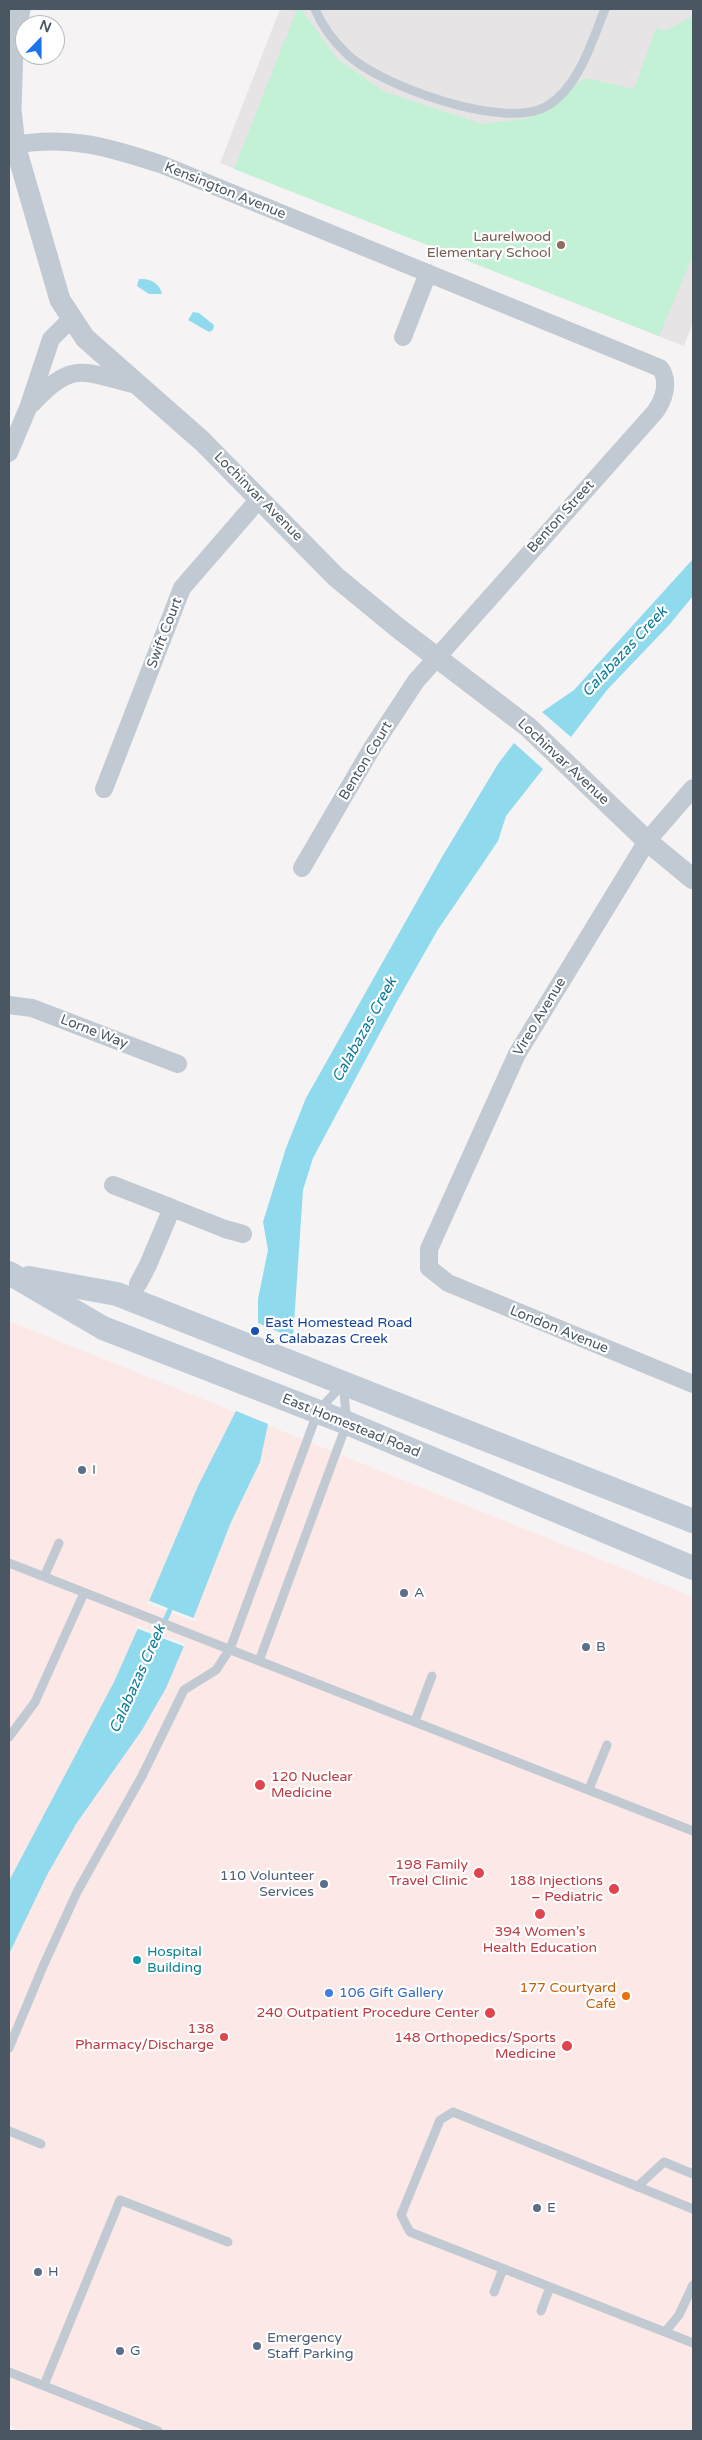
<!DOCTYPE html>
<html>
<head>
<meta charset="utf-8">
<style>
  body { margin:0 }
  #map { position:relative; width:702px; height:2440px; overflow:hidden; background:#f5f3f3; font-family:"Varela Round",sans-serif }
  canvas { display:block }
  .frame { position:absolute; inset:0; border:10px solid #4a5661; pointer-events:none }
  .north { position:absolute; left:15px; top:15px; width:50px; height:50px; box-sizing:border-box; background:#fff; border:1px solid #b7bbc0; border-radius:50%; rotate:22deg; font-size:14px; font-weight:700; line-height:20px; text-align:center; color:#4a5661 }
  .north::after { content:''; display:block; margin:auto; width:18px; height:22px; background:#1a73e8; clip-path:polygon(50% 0,100% 100%,50% 72%,0 100%) }
</style>
</head>
<body>
<div id="map">
<canvas width="702" height="2440"></canvas>
<div class="frame"></div>
<div class="north">N</div>
</div>
<script>
const ctx = document.querySelector('canvas').getContext('2d');
ctx.lineJoin = 'round';
function fill(path, color) { ctx.fillStyle = color; ctx.fill(path, 'evenodd'); }
function strokePath(path, color, width, dash) { ctx.strokeStyle = color; ctx.lineWidth = width; ctx.lineCap = dash ? 'butt' : 'round'; ctx.setLineDash(dash || []); ctx.stroke(path); }
function drawText(font, color, halo, rows, align = 'center') {
  ctx.font = font + ' "Varela Round",sans-serif'; ctx.lineWidth = 4.5; ctx.setLineDash([]); ctx.textBaseline = 'middle'; ctx.strokeStyle = halo; ctx.fillStyle = color; for (const [text, x, y, turn = 0] of rows) {
    ctx.save(); ctx.translate(x, y); ctx.rotate((+turn || 0) * Math.PI / 180); ctx.textAlign = isNaN(turn) ? turn : align; if (halo) ctx.strokeText(text, 0, 0); ctx.fillText(text, 0, 0); ctx.restore();
  }
}
const education = new Path2D(`
  M280 9H693V322L684 346 220 163Z`);
const medical = new Path2D(`
  M9 1321 693 1597V2431H22L9 2426Z`);
const green = new Path2D(`
  M297 9H301L337 59 385 92 482 124 530 118 585 78 634 89 656 28 665 31 693 16V255L659 336 234 169Z`);
const water = new Path2D(`
  M139 279C151 278 160 284 162 294H149L137 286Z
  M193 312 199 313 214 325 213 330 209 332 188 320Z
  M693 559V596L670 624 607 690 571 737 542 712 574 690Z
  M514 743 543 769 506 816 498 841 437 931 396 1003 313 1158 303 1190 293 1338 258 1323V1299L268 1250 263 1222 286 1148 306 1098 442 857 498 764Z
  M236 1411 268 1424 260 1462 231 1522 193 1619 149 1601 198 1486Z
  M138 1628 184 1646 166 1688 142 1730 76 1824 47 1875 9 1954V1881L114 1682Z`);
const pier = new Path2D(`
  M147 1600 196 1619V1620L193 1621 148 1604Z
  M137 1626 185 1644 186 1647 136 1628Z`);
const stream = new Path2D(`
  M156 1641 172 1605`);
const service = new Path2D(`
  M315 9C322 26 333 41 348 55 381 86 506 131 547 106 579 87 592 41 605 9
  M9 1563 693 1831
  M44 1577 59 1543
  M259 1661 347 1423 343 1384
  M415 1721 432 1676
  M9 1737 35 1702 84 1593
  M589 1789 607 1745
  M9 2048 44 1964 77 1892 142 1776 184 1690 216 1670 230 1649 318 1411 343 1384
  M9 2131 41 2144
  M637 2187 664 2162 693 2174
  M693 2209 453 2112 440 2120 401 2215 410 2232 693 2343
  M494 2292 503 2269
  M541 2311 550 2287
  M665 2332 679 2315 693 2285
  M9 2372 158 2431
  M44 2385 120 2200 228 2242`);
const minor = new Path2D(`
  M9 146C67 134 109 147 163 165L660 368C670 381 664 400 655 412L416 681 372 748 302 868
  M403 337 428 273
  M32 404C74 358 84 373 138 385
  M9 453 28 408 51 339 71 319
  M693 788 647 841 517 1054 429 1249V1268L448 1283 693 1384
  M104 789 182 588 260 498
  M9 1005 32 1008 178 1064
  M113 1185 172 1208
  M138 1284 148 1265 172 1208 225 1229 243 1234`);
const tertiary = new Path2D(`
  M20 9 13 47 11 110 15 145 60 300 85 338 202 441 336 577 398 628 528 727 647 841 693 879`);
const secondary = new Path2D(`
  M9 1273 103 1328 347 1423 693 1568
  M29 1278 117 1294 693 1521`);
const markers = [
  [561,245,5,"#8d6e63"],
  [255,1331,5,"#1a4fb4"],
  [82,1470,5,"#5c6f8a"],
  [404,1593,5,"#5c6f8a"],
  [586,1647,5,"#5c6f8a"],
  [260,1785,6,"#e0444e"],
  [479,1873,6,"#e0444e"],
  [324,1884,5,"#5c6f8a"],
  [614,1889,6,"#e0444e"],
  [540,1914,6,"#e0444e"],
  [137,1960,5,"#0f9aa8"],
  [329,1993,5,"#3f7fe0"],
  [626,1996,5,"#e8710a"],
  [490,2013,6,"#e0444e"],
  [224,2037,5,"#e0444e"],
  [567,2046,6,"#e0444e"],
  [537,2208,5,"#5c6f8a"],
  [38,2272,5,"#5c6f8a"],
  [257,2346,5,"#5c6f8a"],
  [120,2351,5,"#5c6f8a"]
];
const streetNames = [
  ["Kensington Avenue",225,191,22],
  ["Lochinvar Avenue",258,497,45],
  ["Benton Street",561,517,-48],
  ["Swift Court",165,633,-69],
  ["Benton Court",366,761,-59],
  ["Lochinvar Avenue",563,762,43],
  ["Vireo Avenue",540,1017,-59],
  ["Lorne Way",94,1032,21],
  ["London Avenue",559,1330,22],
  ["East Homestead Road",351,1426,22]
];
const educationNames = [
  ["Laurelwood",551,237],
  ["Elementary School",551,253]
];
const transitNames = [
  ["East Homestead Road",265,1323],
  ["& Calabazas Creek",265,1339]
];
const serviceNames = [
  ["I",92,1470],
  ["A",414,1593],
  ["B",596,1647],
  ["110 Volunteer",314,1876,"right"],
  ["Services",314,1892,"right"],
  ["E",547,2208],
  ["H",48,2272],
  ["Emergency",267,2338],
  ["Staff Parking",267,2354],
  ["G",130,2351]
];
const healthNames = [
  ["120 Nuclear",271,1777,"left"],
  ["Medicine",271,1793,"left"],
  ["198 Family",468,1865],
  ["Travel Clinic",468,1881],
  ["188 Injections",603,1881],
  ["– Pediatric",603,1897],
  ["394 Women’s",540,1932,"center"],
  ["Health Education",540,1948,"center"],
  ["240 Outpatient Procedure Center",479,2013],
  ["138",214,2029],
  ["Pharmacy/Discharge",214,2045],
  ["148 Orthopedics/Sports",556,2038],
  ["Medicine",556,2054]
];
const cultureNames = [
  ["Hospital",147,1952],
  ["Building",147,1968]
];
const foodNames = [
  ["177 Courtyard",616,1988],
  ["Café",616,2004]
];
const shopNames = [
  ["106 Gift Gallery",339,1993]
];
const waterNames = [
  ["Calabazas Creek",625,652,-47],
  ["Calabazas Creek",365,1030,-61],
  ["Calabazas Creek",138,1679,-66]
];
fill(education, '#e6e4e5');
fill(medical, '#fce8e6');
fill(green, '#c3f1d5');
fill(water, '#90daee');
fill(pier, '#f5f3f3');
strokePath(stream, '#90daee', 5);
strokePath(service, '#c1cad2', 9);
strokePath(minor, '#c1cad2', 18);
strokePath(tertiary, '#c1cad2', 21);
strokePath(secondary, '#c1cbd6', 24);
for (const [x, y, r, color] of markers) { const dot = new Path2D(); dot.arc(x, y, r, 0, 2 * Math.PI); ctx.fillStyle = color; ctx.fill(dot); strokePath(dot, '#fff', 2); }
drawText('14px', '#4a5661', '#fff', streetNames);
drawText('14px', '#785e54', '#fff', educationNames, 'right');
drawText('14px', '#164399', '#fff', transitNames, 'left');
drawText('14px', '#4e5e75', '#fff', serviceNames, 'left');
drawText('14px', '#be3a42', '#fff', healthNames, 'right');
drawText('14px', '#0d838f', '#fff', cultureNames, 'left');
drawText('14px', '#c56008', '#fff', foodNames, 'right');
drawText('14px', '#366cbe', '#fff', shopNames, 'left');
drawText('italic 15px', '#0c7c9b', '#fff', waterNames);
</script>
</body>
</html>
